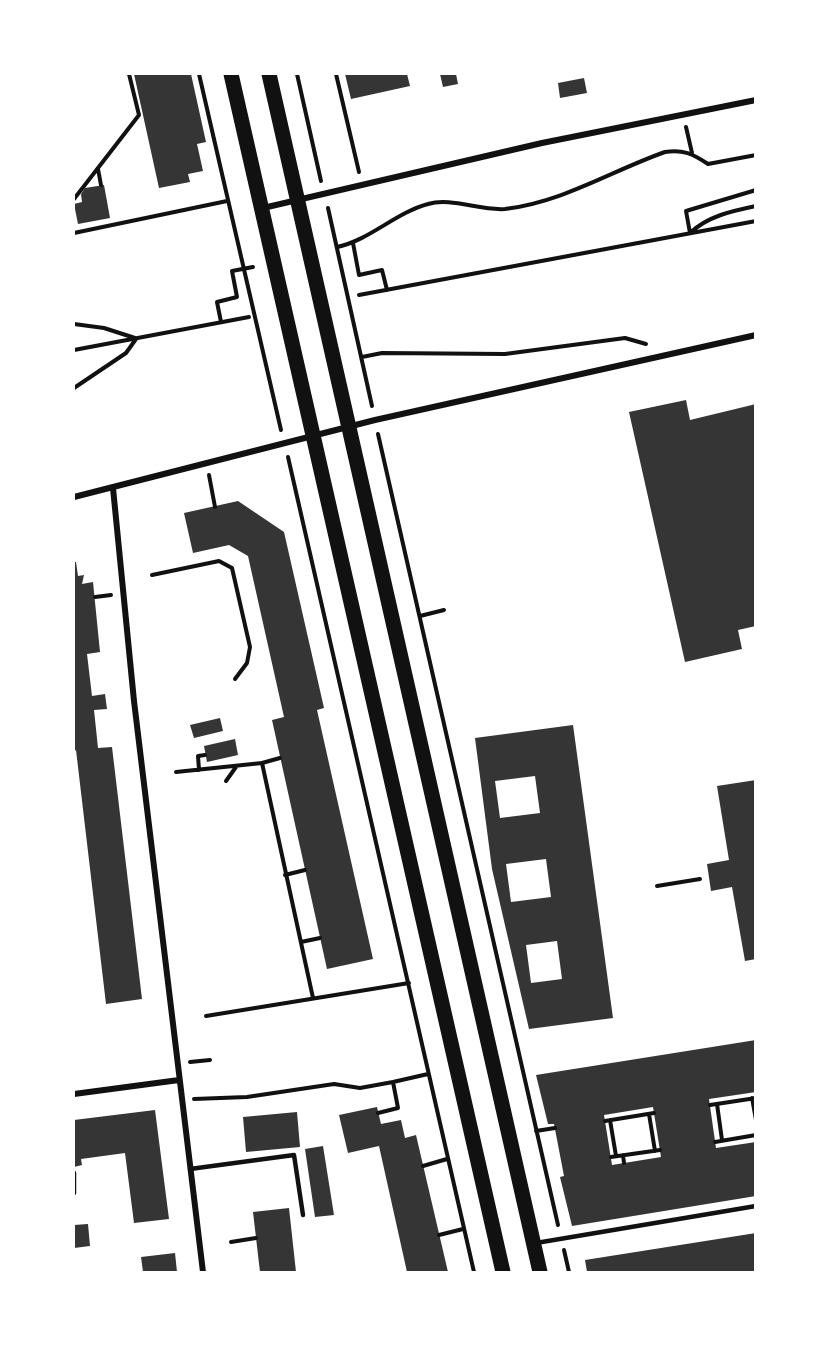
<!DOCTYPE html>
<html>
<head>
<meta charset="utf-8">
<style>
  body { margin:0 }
  #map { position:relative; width:829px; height:1346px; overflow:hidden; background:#fff; font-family:Inter,sans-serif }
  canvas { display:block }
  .frame { position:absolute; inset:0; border:75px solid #fff; pointer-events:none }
</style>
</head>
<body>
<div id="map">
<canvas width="829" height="1346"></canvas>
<div class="frame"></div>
</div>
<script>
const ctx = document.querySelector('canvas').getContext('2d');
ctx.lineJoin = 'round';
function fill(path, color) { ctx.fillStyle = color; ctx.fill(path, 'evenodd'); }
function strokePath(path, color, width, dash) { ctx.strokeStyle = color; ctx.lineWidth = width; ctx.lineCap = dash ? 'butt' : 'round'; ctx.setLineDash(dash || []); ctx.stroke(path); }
const building = new Path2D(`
  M134 74H191L206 142 197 144 203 171 188 174 190 182 159 188Z
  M345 74H407L410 86 351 99Z
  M440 74H456L458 84 443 87Z
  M584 78 587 93 560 98 558 83Z
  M104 185 110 218 78 224 74 204 82 202 81 194 85 188Z
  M686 400 690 420 756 404V626L738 630 742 649 685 662 629 412Z
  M238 501 284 532 324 708 317 710 373 959 327 969 272 720 284 717 248 556 229 545 193 553 184 513Z
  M74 562H76L78 576 84 575 82 584 93 582 100 652 87 654 92 696 105 694 107 709 94 710 98 748 112 747 142 999 106 1004 76 750 74 751Z
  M220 718 223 731 194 738 190 725Z
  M573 725 613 1018 529 1029 492 869 475 738ZM535 776 540 813 500 818 495 781ZM546 859 551 897 511 902 506 864ZM557 941 562 979 531 983 526 945Z
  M235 739 238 755 207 762 204 746Z
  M756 780V959L745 961 732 887 711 891 707 864 729 860 717 786Z
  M756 1040V1092L709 1099 716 1148 756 1142V1196L572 1226 560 1177 564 1176 554 1124H548L536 1075ZM653 1107 661 1157 612 1165 604 1115Z
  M377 1107 381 1124 401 1120 405 1138 416 1135 448 1272H407L379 1146 348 1153 339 1115Z
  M155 1110 169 1219 134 1223 125 1153 81 1159 82 1165 74 1167V1120Z
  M297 1112 300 1147 246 1152 243 1117Z
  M323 1146 334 1215 315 1217 305 1149Z
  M289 1208 296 1272H260L253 1212Z
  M88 1224 90 1246 74 1248V1225Z
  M756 1233V1272H587L585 1260Z
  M175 1253 177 1272H143L141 1257Z`);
const path = new Path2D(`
  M199 74 281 430
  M297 74 321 181
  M336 74 359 172
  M686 127 692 153
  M98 169 101 185
  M74 199 139 115 129 74
  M328 208 372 406
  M74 233 227 201
  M690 233 686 211 756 190
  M690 233C708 216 732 211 756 206
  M353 243 359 275 382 270 387 290
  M337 247C370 240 395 213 428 204 451 197 480 211 505 209 563 202 611 171 665 152 683 149 693 154 708 164L756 155
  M359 295 756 221
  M221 322 217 302 237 297 232 271 253 267
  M74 324 104 328 135 338
  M74 350 249 317
  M362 357 382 353 505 354 625 338 646 344
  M74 388 126 353 136 339
  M378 434 558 1225
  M288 457 474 1272
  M209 475 215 507
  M152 575 219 561 232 568 250 647 247 663 235 679
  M95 597 111 595
  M420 616 444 610
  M262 763 280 758
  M199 770 198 756 205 755
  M176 772 262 763 313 998
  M226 781 236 767
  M285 875 305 870
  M657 886 700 879
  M301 942 320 938
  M206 1016 409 983
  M190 1062 210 1060
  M752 1098 756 1120
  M194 1099 247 1097 334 1084 360 1088 393 1082
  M717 1104 722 1140
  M710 1105 756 1098
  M378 1113 398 1108 393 1082 428 1074
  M649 1114 655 1151
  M610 1120 616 1156
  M605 1121 654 1113
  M536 1131 555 1128
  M715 1142 756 1135
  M623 1155 624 1163
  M611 1157 660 1150
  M423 1166 447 1159
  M439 1235 463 1229
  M231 1242 256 1238
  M564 1250 569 1272`);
const service = new Path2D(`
  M190 1169 294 1155 303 1215
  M74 1173V1193
  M536 1243 756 1206`);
const minor = new Path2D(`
  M263 208 542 143 756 100
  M113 488 134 701 203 1272
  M74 497 375 420 756 335
  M74 1094 179 1080`);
const primary = new Path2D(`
  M231 74 503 1272
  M269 74 540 1272`);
fill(building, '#353535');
strokePath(path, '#111', 4);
strokePath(service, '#111', 4.5);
strokePath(minor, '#111', 6);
strokePath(primary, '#111', 15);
</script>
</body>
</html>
